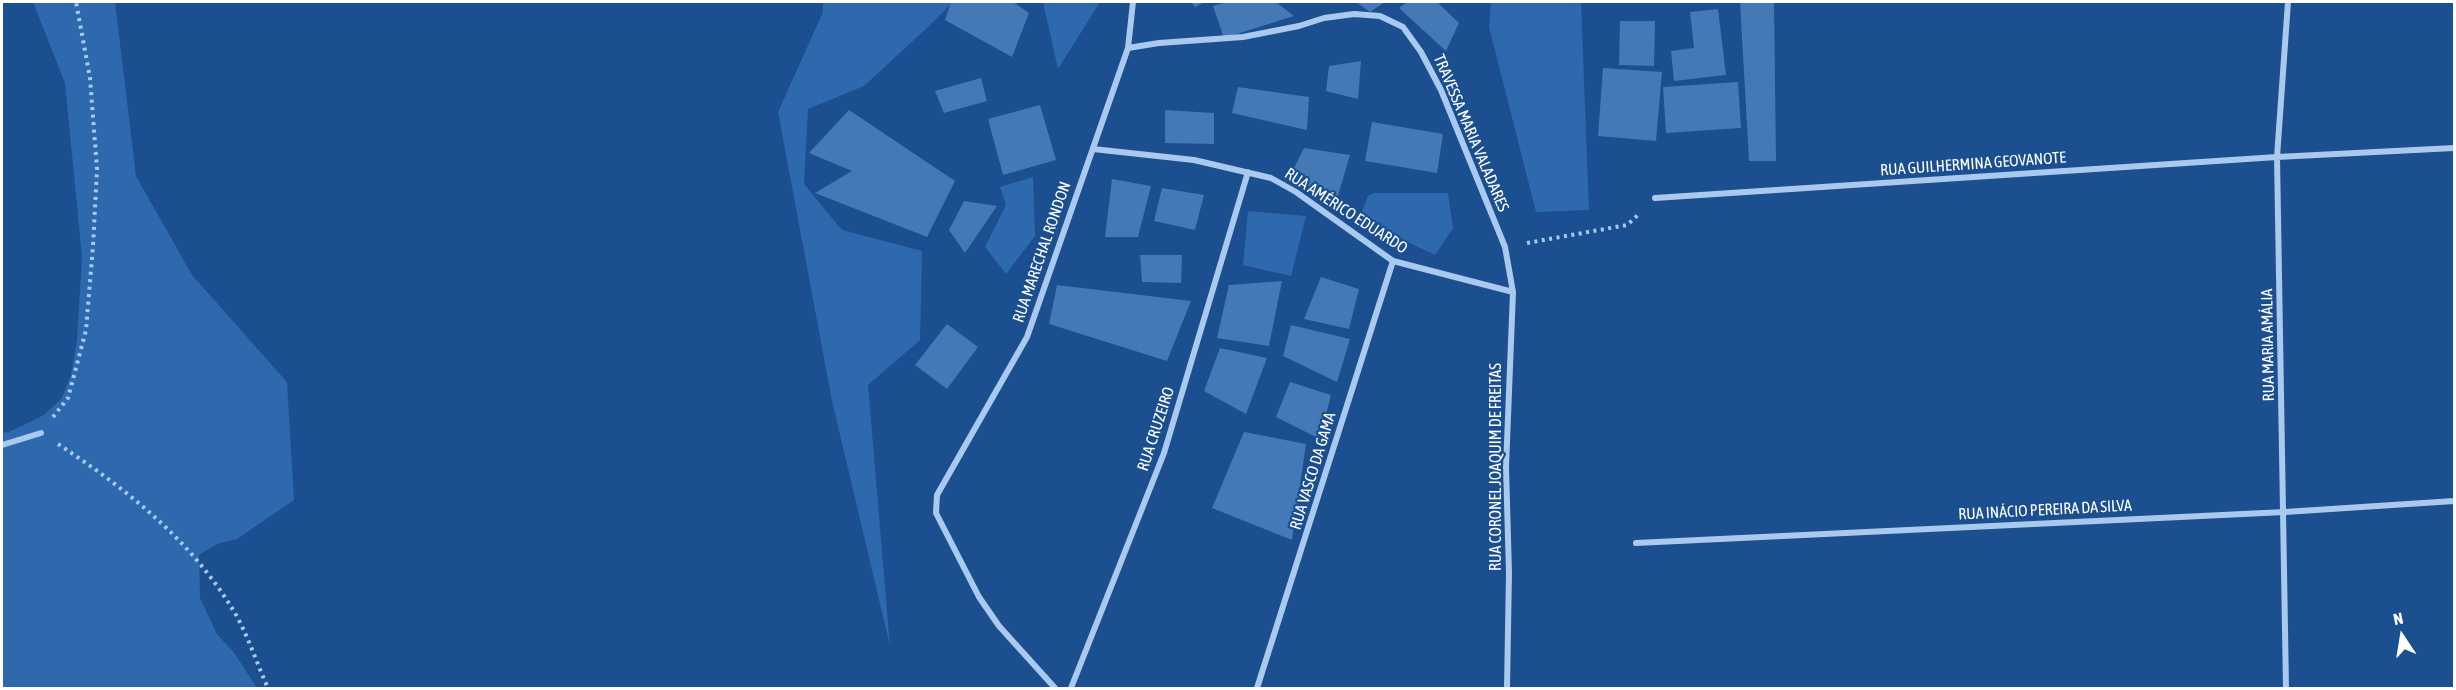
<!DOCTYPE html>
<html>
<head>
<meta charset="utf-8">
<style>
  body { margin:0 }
  #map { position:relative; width:2456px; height:690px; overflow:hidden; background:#1b4f8f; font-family:"Asap Condensed",sans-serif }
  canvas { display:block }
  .frame { position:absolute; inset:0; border:3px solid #fff; pointer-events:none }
  .north { position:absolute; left:2372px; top:606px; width:60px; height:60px; -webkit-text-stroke:4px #1b4f8f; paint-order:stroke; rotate:348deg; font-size:16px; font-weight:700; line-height:24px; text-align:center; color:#fff }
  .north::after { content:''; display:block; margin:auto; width:21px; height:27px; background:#fff; clip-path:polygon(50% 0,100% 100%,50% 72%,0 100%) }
</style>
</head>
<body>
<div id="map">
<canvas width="2456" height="690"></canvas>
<div class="frame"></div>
<div class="north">N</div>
</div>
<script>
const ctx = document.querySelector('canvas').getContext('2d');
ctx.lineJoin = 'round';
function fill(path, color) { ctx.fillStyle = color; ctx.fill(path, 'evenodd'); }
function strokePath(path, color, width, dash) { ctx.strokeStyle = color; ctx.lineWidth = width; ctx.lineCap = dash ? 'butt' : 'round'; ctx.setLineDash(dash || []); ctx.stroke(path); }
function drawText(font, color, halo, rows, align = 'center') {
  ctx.font = font + ' "Asap Condensed",sans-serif'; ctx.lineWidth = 4.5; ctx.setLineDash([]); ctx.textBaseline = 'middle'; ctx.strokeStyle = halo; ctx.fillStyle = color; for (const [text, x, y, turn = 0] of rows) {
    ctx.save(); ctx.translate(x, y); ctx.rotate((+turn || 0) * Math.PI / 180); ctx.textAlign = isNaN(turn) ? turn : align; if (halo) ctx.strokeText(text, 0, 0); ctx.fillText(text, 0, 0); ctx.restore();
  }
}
const green = new Path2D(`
  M33 2H115L136 176 192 275 287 382 294 500 237 539 217 544 199 555 200 598 217 634 235 654 257 688H2V433L9 432 44 415 62 398 71 375 77 340 82 257 65 83Z
  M823 2H953L928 27 864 86 808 109 804 184 842 230 922 251 920 340 868 385 890 646 832 401 778 112 823 12Z
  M1043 2H1100L1058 69Z
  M1491 2H1581L1589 210 1536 212 1489 27Z
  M1033 177 1035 236 1006 274 985 247 1006 205 1000 187Z
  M1374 193H1448L1453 228 1435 255 1359 219 1368 196Z
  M1248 211 1306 216 1291 276 1243 265Z`);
const building = new Path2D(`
  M951 2H1013L1029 13 1012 57 945 20Z
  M1191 2H1205L1195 7Z
  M1227 2H1276L1294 16 1224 38 1213 6Z
  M1356 2H1385L1370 12Z
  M1407 2H1437L1459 23 1446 51 1399 8Z
  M1740 2H1774L1776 161H1749Z
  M1718 9 1726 75 1674 81 1671 51 1694 48 1690 12Z
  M1620 21H1655L1654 66 1619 65Z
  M1361 61 1358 99 1326 91 1329 66Z
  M1603 68 1662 72 1656 141 1598 136Z
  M981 78 987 101 944 113 935 91Z
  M1738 82 1741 128 1666 133 1663 87Z
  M1238 87 1309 97 1307 130 1232 113Z
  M1040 105 1056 160 1003 175 988 119Z
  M849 110 955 181 927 237 815 193 852 171 809 153Z
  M1165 110 1214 113V144L1165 143Z
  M1372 122 1443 134 1437 173 1365 161Z
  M1304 148 1350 155 1335 206 1290 176Z
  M1112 179 1151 186 1138 237H1105Z
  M1162 188 1204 195 1195 230 1154 221Z
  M964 201 997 206 965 253 949 230Z
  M1140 255H1182L1181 283 1142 282Z
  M1321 277 1359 289 1349 329 1304 319Z
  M1282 281 1269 346 1217 338 1229 285Z
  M1057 285 1191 301 1167 361 1049 324Z
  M947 324 978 347 947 389 915 365Z
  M1291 325 1350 339 1337 382 1283 356Z
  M1220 348 1267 358 1246 414 1204 391Z
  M1290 382 1331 395 1320 439 1276 417Z
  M1244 432 1306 444 1292 540 1212 508Z`);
const path = new Path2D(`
  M1527 243 1627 225 1639 214
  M53 417 68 398 86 330 93 246 97 169 90 78 76 2
  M58 444C125 488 187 537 230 605 246 629 256 662 268 688`);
const minor = new Path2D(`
  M1128 48 1159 43 1243 37 1299 26 1324 18 1354 14 1380 16 1403 27 1421 52 1441 90 1505 247 1513 292 1506 467 1509 573 1507 688
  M1093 149 1194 160 1271 178 1296 192 1393 261 1513 292
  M1655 198 2277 157 2454 148
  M2 445 41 433
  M1636 543 2285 512 2454 501
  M1055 688 999 626 979 597 936 513 937 495 1027 337 1128 48 1133 2
  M1071 688 1164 453 1248 172
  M1257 688 1393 261
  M2286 688 2277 157 2288 2`);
const streetNames = [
  ["TRAVESSA MARIA VALADARES",1471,133,67],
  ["RUA GUILHERMINA GEOVANOTE",1973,164,-4],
  ["RUA AMÉRICO EDUARDO",1346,211,33],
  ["RUA MARECHAL RONDON",1042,252,-71],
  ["RUA MARIA AMÁLIA",2268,345,-91],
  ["RUA CRUZEIRO",1156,429,-72],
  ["RUA CORONEL JOAQUIM DE FREITAS",1496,467,-90],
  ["RUA VASCO DA GAMA",1313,471,-73],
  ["RUA INÁCIO PEREIRA DA SILVA",2045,510,-3]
];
fill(green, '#2e69ad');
fill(building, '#4478b7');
strokePath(path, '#a9c9ee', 4, [3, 4.5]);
strokePath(minor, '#a9c9ee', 6);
drawText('16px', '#fff', '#1b4f8f', streetNames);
</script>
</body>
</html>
